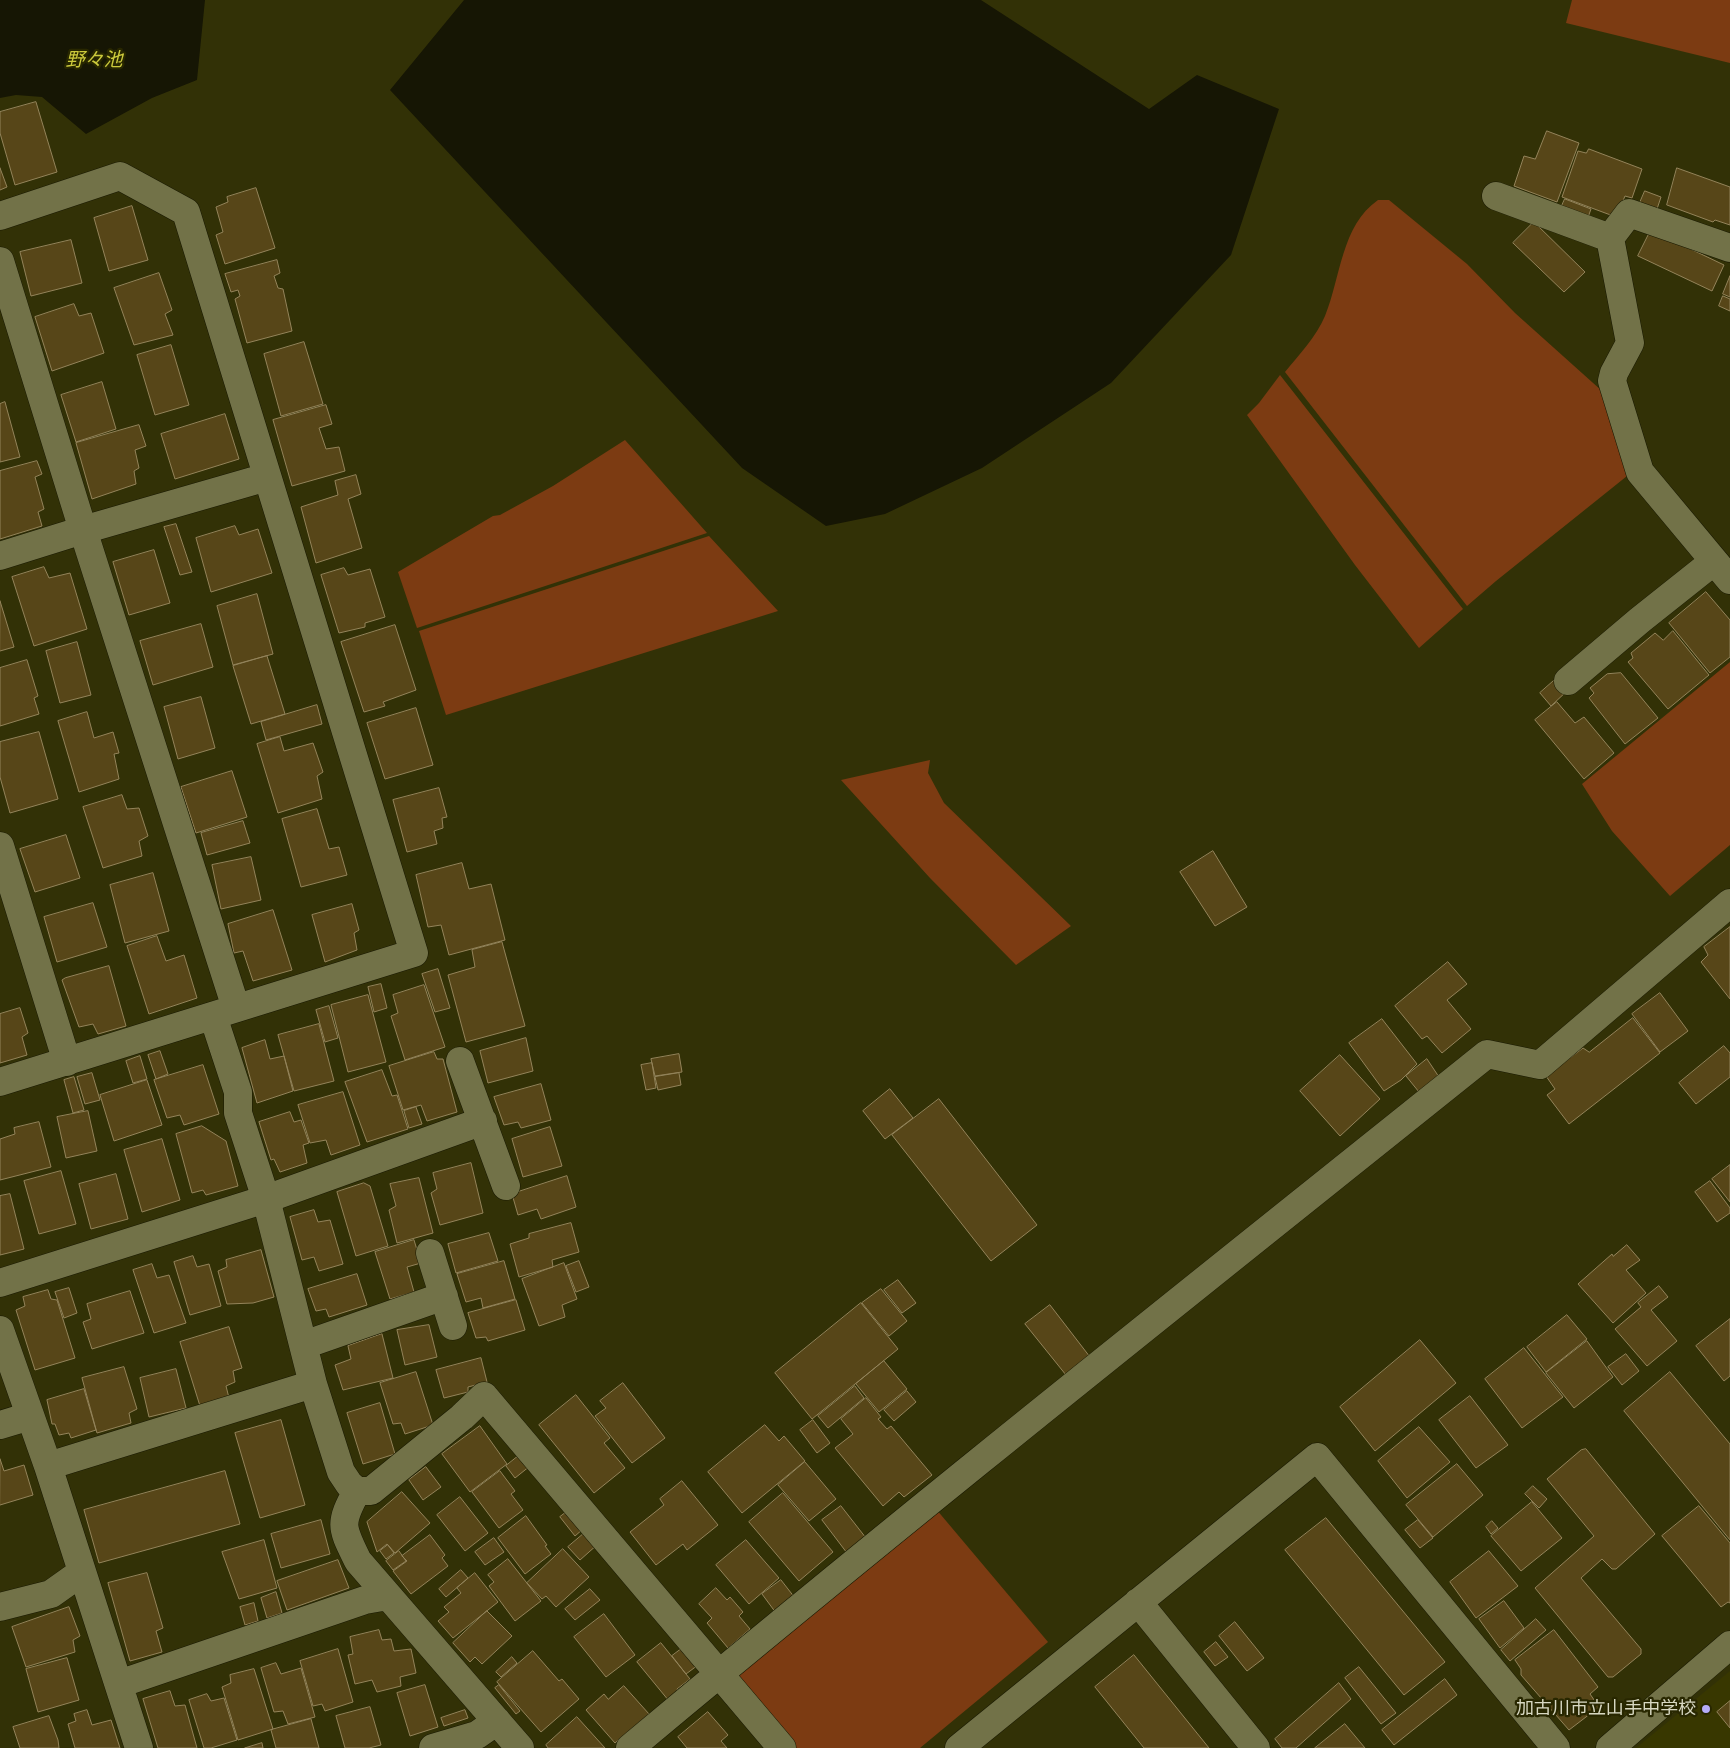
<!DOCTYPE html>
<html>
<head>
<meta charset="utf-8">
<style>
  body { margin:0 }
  canvas { display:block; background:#323106 }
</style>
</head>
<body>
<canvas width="1730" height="1748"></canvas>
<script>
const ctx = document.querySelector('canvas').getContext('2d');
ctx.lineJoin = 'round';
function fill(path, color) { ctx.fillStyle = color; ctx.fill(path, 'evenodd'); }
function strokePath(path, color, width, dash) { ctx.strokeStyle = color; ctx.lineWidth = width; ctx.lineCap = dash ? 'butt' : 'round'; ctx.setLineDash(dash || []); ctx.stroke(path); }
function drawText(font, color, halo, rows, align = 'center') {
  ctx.font = font + ' "Space Grotesk","Noto Sans JP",sans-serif'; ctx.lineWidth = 4.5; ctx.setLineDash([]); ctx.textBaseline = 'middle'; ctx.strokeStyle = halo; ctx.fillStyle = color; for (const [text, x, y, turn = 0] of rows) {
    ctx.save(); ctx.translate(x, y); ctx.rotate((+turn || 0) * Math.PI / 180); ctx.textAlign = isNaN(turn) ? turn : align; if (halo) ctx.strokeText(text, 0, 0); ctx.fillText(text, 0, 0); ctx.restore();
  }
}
const built = new Path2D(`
  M1730 1671V1748H1636Z`);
const green = new Path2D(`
  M1572 0H1730V63L1566 23Z
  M1378 200H1389L1467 264 1515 313 1602 391 1632 472 1496 581 1467 606 1285 372C1299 355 1316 337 1325 316 1341 277 1341 226 1378 200Z
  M1280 375 1463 609 1419 648 1355 565 1247 415 1259 403Z
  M625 440 707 533 417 628 398 572 493 516 500 515 553 486Z
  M709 536 778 611 446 715 419 631Z
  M1730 662V845L1670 896 1612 831 1582 784Z
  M930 760 928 773 944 803 1071 926 1016 965 930 878 841 780Z
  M936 1509 1048 1642 920 1748H789L730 1676Z`);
const water = new Path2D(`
  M0 0H205L197 80 152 98 86 134 42 97 16 95 0 98Z
  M464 0H981L1149 109 1197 75 1279 109 1231 255 1111 383 982 468 885 514 826 526 742 468 390 90Z`);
const building = new Path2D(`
  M36 102 57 172 15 185 0 133V112Z
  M1547 131 1579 143 1557 202 1514 186 1524 156 1535 159Z
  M1589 149 1642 169 1632 198 1625 196 1616 217 1562 197 1578 151 1586 153Z
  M0 168 7 187 0 190Z
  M1677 168 1730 187V225L1715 220 1713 222 1667 205Z
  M256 188 275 248 225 264 216 235 223 232 216 207 228 202 227 197Z
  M1645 191 1661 197 1656 212 1639 205Z
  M1565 199 1591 209 1587 220 1560 210Z
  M132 206 148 260 109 271 94 218Z
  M1534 222 1585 272 1564 292 1513 243Z
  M1651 230 1724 265 1712 291 1638 256Z
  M71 240 82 283 31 296 20 252Z
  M277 260 280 273 274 276 278 288 283 289 292 331 247 343 235 299 240 296 238 290 231 292 225 274Z
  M159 273 172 310 165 314 173 335 134 345 114 288Z
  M1730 276V297L1723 294Z
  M1723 296 1730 299V311L1719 306Z
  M74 304 79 316 91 313 104 353 52 371 35 317Z
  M304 342 323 404 281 416 264 354Z
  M171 345 189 405 155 415 137 355Z
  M102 382 116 429 76 442 61 395Z
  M5 402 20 457 0 462V404Z
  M326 405 332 424 319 428 326 449 339 447 345 471 292 486 273 420Z
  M225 414 239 459 175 479 161 434Z
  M139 425 146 446 135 450 139 468 134 471 136 484 92 499 76 443Z
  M37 461 42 474 35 477 44 509 38 512 42 526 0 539V471Z
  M356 475 361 494 348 499 362 548 316 563 301 507 338 495 335 481Z
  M176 524 192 572 180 575 164 527Z
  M235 526 239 535 258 529 272 573 211 592 196 538Z
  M154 550 170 603 129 615 113 562Z
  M44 567 49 578 70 573 87 629 34 646 12 577Z
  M344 568 348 575 370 569 385 617 365 623V627L339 633 321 575Z
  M1706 592 1730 620V657L1710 673 1669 623Z
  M257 594 273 654 233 665 217 606Z
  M0 601 14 647 0 651Z
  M201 624 213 667 153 685 140 641Z
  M395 625 416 690 383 702 385 706 364 712 341 642Z
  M1673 631 1709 675 1668 709 1628 662 1633 658 1631 653 1655 633 1663 640Z
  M77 642 91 695 60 703 46 651Z
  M267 656 285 714 251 724 233 666Z
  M27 660 38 696 34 698 39 714 0 726V668Z
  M1621 673 1658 718 1625 744 1589 698 1594 693 1590 688 1607 674Z
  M1557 678 1568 690 1551 706 1540 693Z
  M201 697 215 748 178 759 164 707Z
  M1557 702 1575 723 1584 717 1614 753 1584 779 1535 720Z
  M317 705 322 724 266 740 261 722Z
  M416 708 433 765 385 779 367 723Z
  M87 712 94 738 113 732 119 753 114 754 119 779 79 792 58 721Z
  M39 732 58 799 10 813 0 777V742Z
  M280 737 284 751 313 743 323 772 317 776 322 799 278 813 257 744Z
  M232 771 247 817 196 833 181 787Z
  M439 788 447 817 442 818 443 828 434 831 437 844 407 852 393 800Z
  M122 795 127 809 139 808 148 836 139 841 142 856 103 868 83 807Z
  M317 809 329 849 339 847 347 875 301 887 282 819Z
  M243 821 250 843 207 855 201 833Z
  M66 835 80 878 35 892 20 849Z
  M1213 851 1247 907 1215 926 1180 872Z
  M251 857 261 900 221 909 212 865Z
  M462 863 469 889 491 884 505 940 449 955 441 925 428 927 416 875Z
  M153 873 169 931 125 943 110 885Z
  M93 903 107 947 57 962 44 917Z
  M352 904 359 930 354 933 357 950 325 962 312 915Z
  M273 910 292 970 253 981 243 951 234 953 228 924Z
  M1730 927V999L1701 962 1708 955 1704 947Z
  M157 936 166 961 184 955 197 998 149 1014 127 946Z
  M502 942 525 1026 466 1042 448 975 475 967 472 950Z
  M1448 962 1467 984 1447 1000 1471 1029 1442 1053 1427 1036 1422 1039 1395 1006Z
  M109 966 126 1026 98 1034 93 1024 79 1027 62 980 65 978Z
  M438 969 450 1008 435 1012 422 974Z
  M381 984 387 1008 374 1012 368 987Z
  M424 985 445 1047 405 1060 391 1016 398 1013 393 995Z
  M1660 993 1688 1031 1660 1052 1632 1014Z
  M368 995 386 1062 348 1072 331 1005Z
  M329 1006 338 1038 325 1042 316 1010Z
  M20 1008 28 1033 22 1037 27 1055 0 1063V1014Z
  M1633 1018 1660 1053 1569 1124 1547 1095 1555 1089 1546 1076 1583 1048 1589 1052Z
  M1382 1019 1417 1064 1401 1080 1384 1091 1349 1043Z
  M319 1024 334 1081 294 1091 278 1035Z
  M526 1038 533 1071 488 1083 480 1051Z
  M265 1040 270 1059 284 1056 293 1091 257 1103 242 1048Z
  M1724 1046 1730 1053V1077L1696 1104 1679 1083Z
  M160 1051 168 1074 156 1079 148 1055Z
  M434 1052 437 1059H443L457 1112 427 1121 421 1105 403 1110 389 1066Z
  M679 1054 682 1072 655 1076 651 1059Z
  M1340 1055 1380 1099 1340 1136 1300 1091Z
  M140 1056 147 1079 133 1083 126 1061Z
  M1427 1059 1439 1077 1419 1092 1406 1076Z
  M652 1063 656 1088 646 1090 641 1065Z
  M203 1065 219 1114 184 1125 180 1115 167 1118 154 1080Z
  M382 1070 392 1096 397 1095 408 1129 367 1142 345 1082Z
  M92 1073 100 1100 85 1104 77 1077Z
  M679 1073 681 1085 658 1090 655 1077Z
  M74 1077 84 1110 73 1113 64 1080Z
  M147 1080 162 1125 114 1141 100 1095Z
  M541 1084 551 1120 521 1128 518 1122 504 1125 494 1097Z
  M890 1089 913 1118 885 1139 863 1111Z
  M343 1092 360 1145 331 1155 326 1140 310 1143 298 1105Z
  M939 1099 1037 1225 991 1261 892 1135Z
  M416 1107 422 1124 409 1128 404 1111Z
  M88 1111 97 1151 66 1158 57 1117Z
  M290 1112 294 1122 301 1120 309 1143 303 1145 307 1163 280 1172 274 1159 271 1160 259 1122Z
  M39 1122 51 1167 0 1180V1139L15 1134 14 1128Z
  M202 1126 226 1141 238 1186 206 1195 203 1190 192 1193 176 1134Z
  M550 1127 562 1166 523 1177 512 1139Z
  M162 1139 180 1200 142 1212 124 1150Z
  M471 1163 483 1213 440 1225 431 1193 437 1189 433 1173Z
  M1730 1165V1202L1712 1179Z
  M61 1171 76 1224 39 1234 24 1181Z
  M116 1174 128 1219 91 1229 79 1184Z
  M567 1176 576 1207 541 1219 537 1209 518 1215 512 1194Z
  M419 1178 433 1233 397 1243 389 1210 396 1206 390 1184Z
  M1710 1181 1730 1208V1213L1717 1222 1695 1192Z
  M364 1183 370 1186 388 1246 356 1256 337 1192Z
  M10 1194 24 1249 0 1255V1196Z
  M314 1210 318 1222 330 1220 343 1264 319 1271 314 1257 302 1260 290 1217Z
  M571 1223 579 1252 552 1260 553 1267 519 1277 510 1244 529 1238V1234Z
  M489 1233 498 1261 456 1273 448 1244Z
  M414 1240 421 1263 407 1267 414 1292 390 1299 375 1252Z
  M1627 1245 1640 1260 1626 1270 1646 1293 1613 1323 1578 1284 1612 1254 1613 1256Z
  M261 1250 274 1297 253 1303 227 1304 218 1271 227 1267 226 1260Z
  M193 1256 197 1267 209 1264 221 1306 190 1315 174 1262Z
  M504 1261 515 1299 483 1308 481 1298 466 1302 457 1274Z
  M579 1261 589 1287 576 1292 566 1266Z
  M564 1263 577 1299 562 1305 565 1317 539 1326 522 1279Z
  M152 1264 157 1278 169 1275 186 1323 154 1333 133 1270Z
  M357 1274 367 1305 329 1317 326 1309 316 1311 308 1289Z
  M898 1280 916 1303 902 1313 884 1290Z
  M1659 1286 1668 1297 1651 1310 1677 1341 1647 1366 1615 1329 1641 1307 1638 1303Z
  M69 1288 77 1313 64 1318 55 1292Z
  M881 1289 907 1321 889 1336 862 1303Z
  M48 1290 51 1299 57 1300 75 1358 35 1370 16 1310 25 1306 23 1297Z
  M130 1291 144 1333 92 1349 83 1322 91 1319 87 1304Z
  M516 1300 525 1330 488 1341 486 1337 476 1338 468 1313Z
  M861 1303 898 1349 812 1419 775 1373Z
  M1050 1305 1090 1357 1066 1375 1025 1324Z
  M1567 1315 1587 1339 1546 1372 1527 1347Z
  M1730 1319V1376L1724 1381 1696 1346Z
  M429 1325 437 1357 405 1365 397 1330Z
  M229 1327 242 1368 233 1371 235 1382 226 1386 229 1398 200 1406 180 1342Z
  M382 1334 393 1378 343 1390 335 1365 351 1359 348 1346Z
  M1420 1340 1456 1383 1375 1451 1340 1407Z
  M1587 1341 1613 1377 1574 1408 1546 1373Z
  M1524 1348 1563 1397 1522 1428 1485 1379Z
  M1626 1354 1639 1371 1622 1385 1608 1367Z
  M481 1358 487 1382 468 1387V1392L444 1398 436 1370Z
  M884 1361 907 1389 879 1412 856 1384Z
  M124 1367 137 1409 129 1413 131 1423 97 1433 82 1378Z
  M176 1369 186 1408 149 1417 140 1378Z
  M416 1372 433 1425 405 1434 401 1423 393 1424 380 1383Z
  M1670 1372 1730 1444V1540L1624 1411Z
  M623 1383 665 1438 632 1463 595 1416 606 1408 600 1401Z
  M855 1386 864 1398 828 1428 818 1416Z
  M84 1389 96 1430 71 1438 69 1433 59 1435 55 1424H52L47 1400Z
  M907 1391 916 1402 894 1421 884 1410Z
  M576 1395 610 1438 604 1443 625 1468 594 1493 539 1425Z
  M1470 1396 1508 1445 1476 1468 1439 1420Z
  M866 1398 881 1417 878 1419 887 1429 891 1426 932 1475 904 1497 899 1492 883 1506 835 1448 853 1434 841 1419Z
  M380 1403 395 1454 363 1464 347 1413Z
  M281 1420 305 1505 260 1518 235 1433Z
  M813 1420 830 1443 817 1453 800 1430Z
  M765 1425 779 1441 784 1436 805 1461 742 1513 708 1472Z
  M480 1426 507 1464 470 1492 442 1454Z
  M1419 1427 1450 1462 1407 1498 1378 1461Z
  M1586 1449 1655 1534 1616 1569H1612L1602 1559 1581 1578 1641 1649V1654L1613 1677H1608L1535 1588 1594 1536 1547 1479 1581 1450Z
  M521 1454 530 1466 515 1478 506 1466Z
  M0 1459 4 1471 24 1465 33 1495 0 1505Z
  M805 1462 836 1499 809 1521 778 1485Z
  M1457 1464 1483 1495 1433 1537 1406 1505Z
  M426 1467 441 1487 423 1500 409 1480Z
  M225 1471 240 1524 99 1563 84 1510Z
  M500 1471 515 1491 511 1494 523 1510 499 1528 472 1492Z
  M682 1481 718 1525 687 1550 683 1544 656 1565 630 1532 664 1505 660 1499Z
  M1533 1486 1547 1499 1539 1508 1525 1494Z
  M402 1492 430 1523 395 1553 387 1544 377 1552 367 1522Z
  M783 1493 833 1552 799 1581 749 1522Z
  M460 1497 488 1533 465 1551 437 1515Z
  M1532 1502 1562 1538 1521 1571 1491 1536Z
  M841 1506 866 1538 847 1553 822 1520Z
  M1699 1506 1730 1543V1603L1728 1602 1721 1607 1662 1536Z
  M568 1511 583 1529 575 1536 560 1517Z
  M526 1516 547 1545 545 1546 551 1554 525 1574 498 1538Z
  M1326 1518 1445 1662 1404 1695 1285 1550Z
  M321 1520 330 1554 281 1568 271 1534Z
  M1418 1520 1433 1538 1420 1548 1405 1530Z
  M1492 1521 1498 1528 1491 1534 1486 1527Z
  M587 1531 598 1544 580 1560 568 1547Z
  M430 1535 445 1555 442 1558 448 1566 411 1594 393 1571 407 1561 402 1556Z
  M494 1538 504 1552 485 1565 475 1552Z
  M264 1540 277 1588 239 1599 222 1552Z
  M746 1540 779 1578 749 1604 716 1565Z
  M388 1545 394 1553 386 1559 380 1551Z
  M563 1549 589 1577 556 1607 546 1596 542 1599 527 1583Z
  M399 1551 406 1561 393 1570 386 1561Z
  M1489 1551 1518 1586 1476 1618 1450 1582Z
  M508 1559 541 1601 515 1621 489 1586 494 1582 488 1575Z
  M338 1560 349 1588 287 1610 277 1581Z
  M461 1570 468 1578 446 1597 439 1589Z
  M147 1573 163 1628 156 1631 162 1652 130 1661 108 1583Z
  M475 1573 498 1602 453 1638 438 1621 449 1612 444 1607 461 1593 457 1588Z
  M781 1580 795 1598 776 1613 762 1594Z
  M716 1588 727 1600 730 1597 743 1612 739 1616 750 1629 728 1648 707 1623 712 1618 699 1604Z
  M590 1589 600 1600 575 1620 565 1609Z
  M276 1592 282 1613 267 1618 261 1598Z
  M1504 1601 1524 1628 1500 1648 1479 1619Z
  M254 1603 258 1621 245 1625 240 1607Z
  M69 1607 80 1636 73 1640 75 1652 26 1667 12 1627Z
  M487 1611 512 1636 482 1664 475 1657 470 1662 453 1643Z
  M604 1614 635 1655 606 1677 574 1637Z
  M1536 1619 1546 1630 1510 1661 1501 1650Z
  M1235 1622 1264 1658 1247 1671 1219 1636Z
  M379 1630 382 1640 391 1639 394 1651 411 1649 416 1673 400 1677 401 1686 377 1692 372 1680 355 1684 348 1655 353 1654 350 1637Z
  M1554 1630 1598 1687 1590 1694 1599 1707 1569 1730 1521 1675V1669L1515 1660Z
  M1216 1642 1228 1657 1215 1666 1204 1652Z
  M661 1643 690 1679 677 1689 679 1693 669 1701 637 1662Z
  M684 1647 698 1665 686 1674 672 1656Z
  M338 1649 353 1702 325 1711 322 1704 313 1706 300 1661Z
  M533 1651 559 1681 562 1679 579 1699 541 1732 497 1682Z
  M1134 1655 1209 1748H1144L1095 1687Z
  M512 1657 517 1663 501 1677 496 1672Z
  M67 1658 79 1700 38 1712 26 1669Z
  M276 1663 281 1674 301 1668 315 1717 288 1724 283 1711 274 1712 261 1668Z
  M1359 1667 1396 1713 1381 1724 1345 1678Z
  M254 1669 273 1729 238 1740 222 1687 231 1683 230 1675Z
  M1445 1679 1457 1695 1394 1745 1382 1730Z
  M1339 1683 1351 1699 1296 1748H1282L1275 1739Z
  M425 1685 438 1727 410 1736 397 1693Z
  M499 1685 520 1711 516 1714 495 1688Z
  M624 1686 649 1714 615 1743 586 1710 604 1694 608 1699Z
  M170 1691 175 1706 185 1705 197 1748H158L143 1699Z
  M207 1694 211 1701 224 1698 237 1740 211 1748H204L189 1700Z
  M1730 1701V1728L1717 1712Z
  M370 1707 381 1745 369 1748H345L336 1716Z
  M87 1710 92 1725 111 1720 120 1748H75L68 1724 76 1721 74 1714Z
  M465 1710 468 1718 444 1726 441 1718Z
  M708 1712 728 1735 721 1741 727 1748H687L678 1737Z
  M49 1716 58 1740 59 1748H20L13 1727Z
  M577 1717 605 1748H548L546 1745Z
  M311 1719 319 1748H276L271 1730Z
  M1345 1724 1365 1748H1315Z
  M262 1743 263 1748H245Z`);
const minor = new Path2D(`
  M1496 196 1610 238 1629 213 1730 248
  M0 216 120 176 186 212 414 953 0 1082
  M1610 238 1630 343 1614 373 1612 381 1640 472 1730 580
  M0 261 83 530 236 1008
  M0 556 83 530 267 477
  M1568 681 1640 620 1713 562
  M0 846 67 1062
  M213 1016 238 1092V1113L266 1199 313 1384 341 1472 349 1484 357 1491C338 1525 342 1528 358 1561L520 1748
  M460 1061 506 1186
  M430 1253 453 1326
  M0 1283 266 1199 483 1121
  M0 1330 48 1466 139 1748
  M304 1345 444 1296
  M0 1425 30 1416
  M48 1466 313 1384
  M357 1491H371L462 1417 484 1396 782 1748
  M1138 1602 1256 1748
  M0 1607 51 1594 82 1572
  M119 1684 365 1600 388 1596
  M433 1748 477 1735 497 1721
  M630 1748C912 1512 1200 1284 1487 1054L1540 1065 1730 903
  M959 1748 1317 1457 1556 1748`);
const tertiary = new Path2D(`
  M1610 1748 1730 1645`);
const markers = [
  [1706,1709,5,"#b5acf9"]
];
const poiNames = [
  ["加古川市立山手中学校",1696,1709]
];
const waterNames = [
  ["野々池",94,61]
];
fill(built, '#383700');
fill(green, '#7c3b12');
fill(water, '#161604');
fill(building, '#574618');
strokePath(building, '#93835a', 1);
strokePath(minor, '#191900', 29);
strokePath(tertiary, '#191900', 29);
strokePath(minor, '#727248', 28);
strokePath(tertiary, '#727248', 28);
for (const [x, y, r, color] of markers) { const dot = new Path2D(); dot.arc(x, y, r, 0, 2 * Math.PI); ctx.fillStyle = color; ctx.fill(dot); strokePath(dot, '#282700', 2); }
drawText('18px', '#d8d8c2', '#282700', poiNames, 'right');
drawText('italic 19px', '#ccca3c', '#282700', waterNames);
</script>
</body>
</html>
